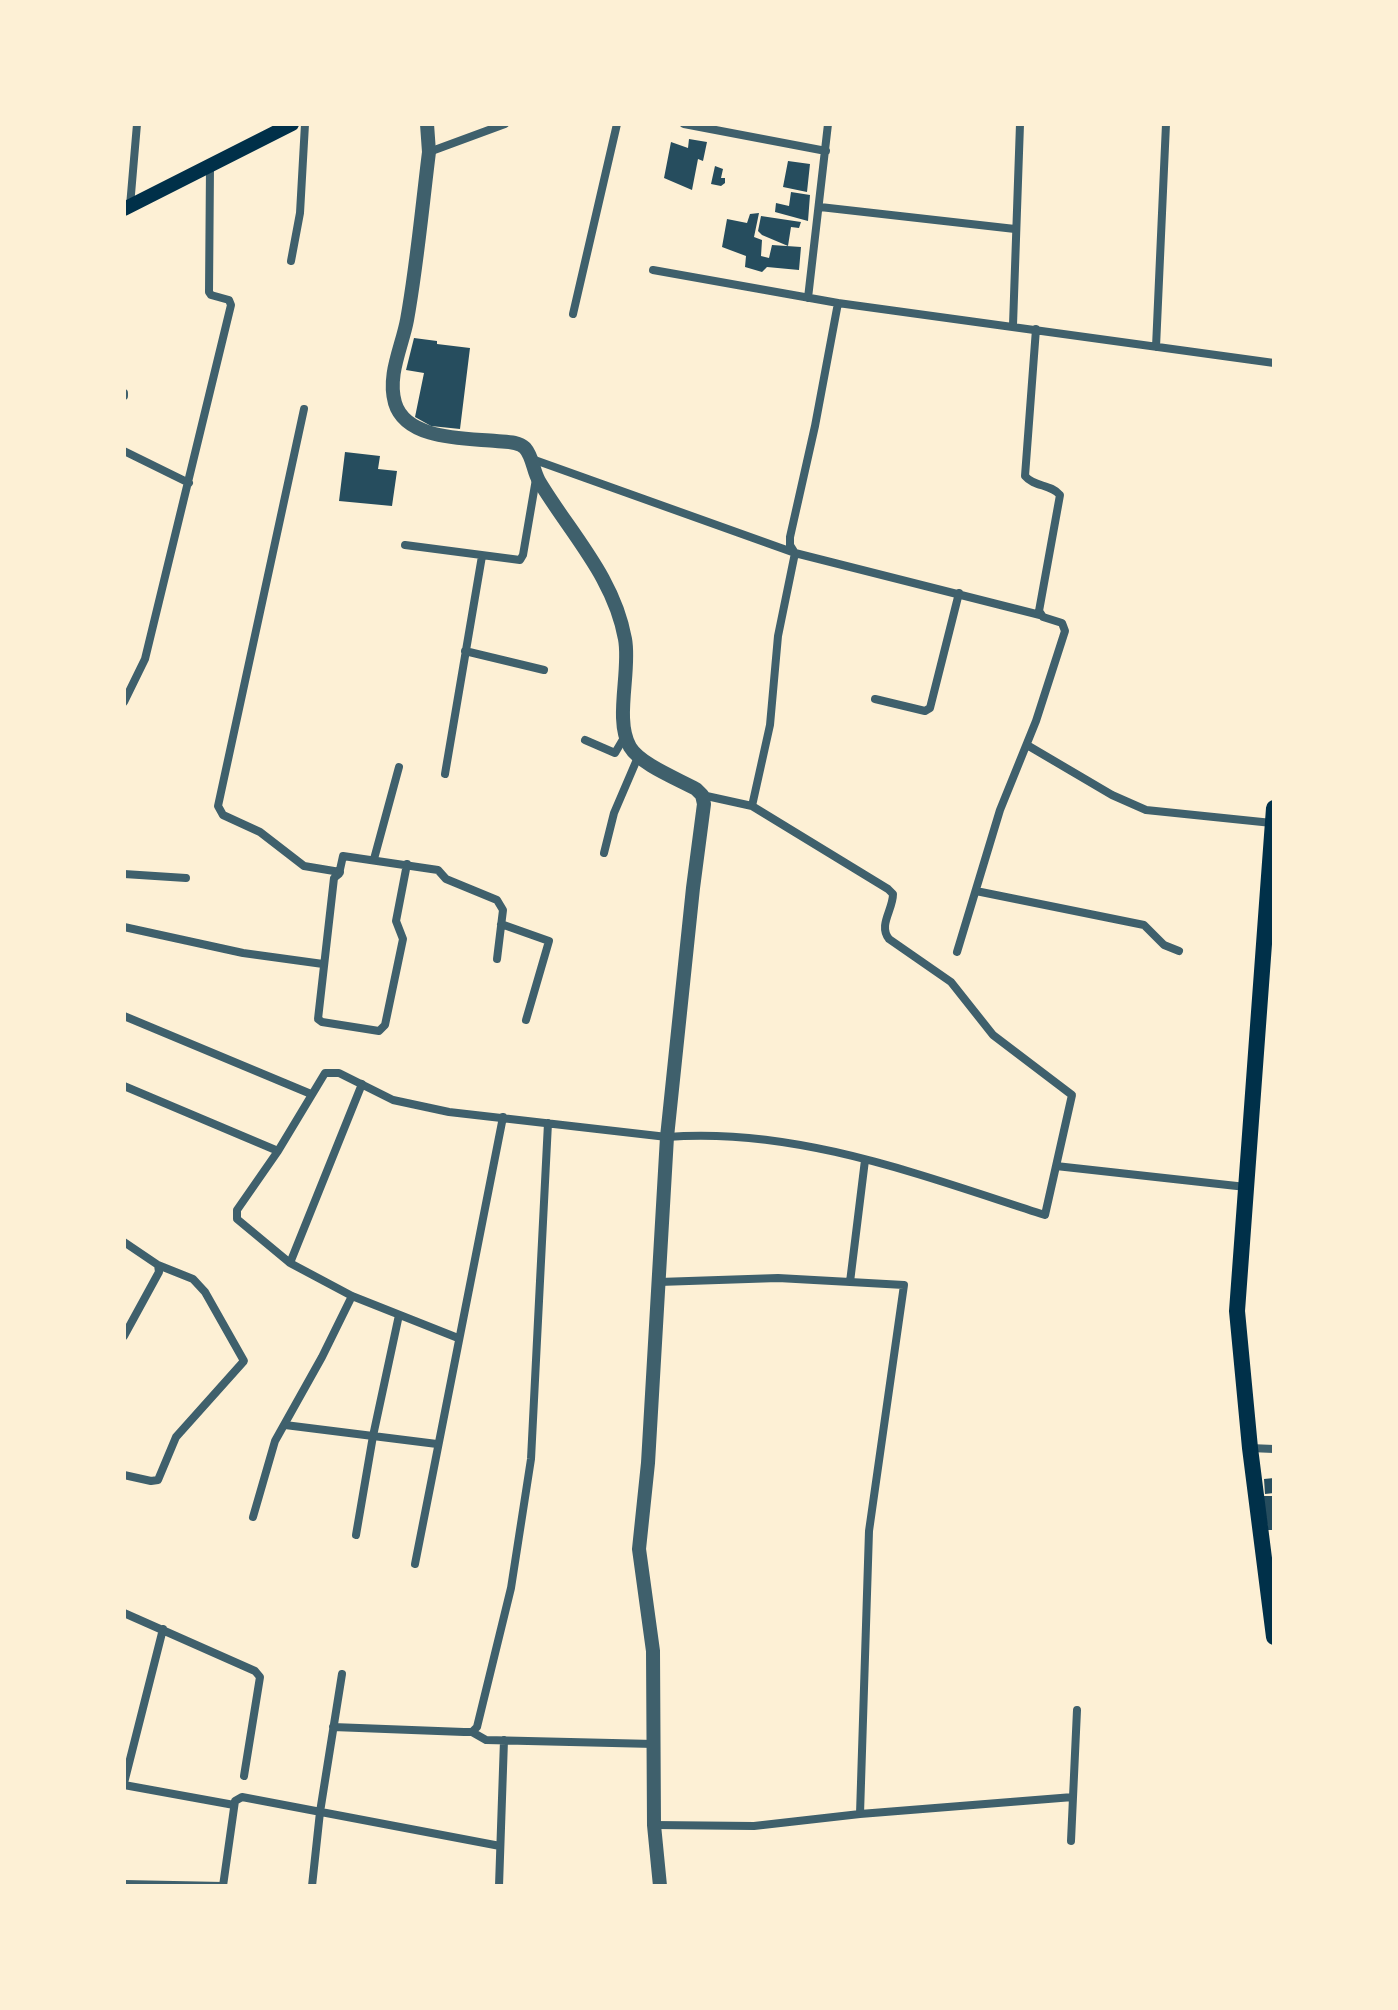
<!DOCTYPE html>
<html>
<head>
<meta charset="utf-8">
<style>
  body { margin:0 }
  #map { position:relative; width:1398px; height:2010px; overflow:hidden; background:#fdf0d5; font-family:"Roboto Condensed",sans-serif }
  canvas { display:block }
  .frame { position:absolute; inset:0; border:126px solid #fdf0d5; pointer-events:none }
</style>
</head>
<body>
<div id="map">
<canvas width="1398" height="2010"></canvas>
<div class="frame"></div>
</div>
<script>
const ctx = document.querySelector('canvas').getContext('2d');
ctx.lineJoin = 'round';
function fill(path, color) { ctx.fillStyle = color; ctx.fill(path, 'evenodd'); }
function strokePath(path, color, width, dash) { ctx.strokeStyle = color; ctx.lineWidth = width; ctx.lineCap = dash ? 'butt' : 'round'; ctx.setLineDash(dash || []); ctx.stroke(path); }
const building = new Path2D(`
  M689 139 707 142 703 161 698 159 692 190 664 178 671 142 688 148Z
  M788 161 810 164 807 192 783 187Z
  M715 166 723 169 721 178H725V183L721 186 711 184Z
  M791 192 810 195 808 221 775 212 776 203 789 206Z
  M759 213 754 237 762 240 761 256 769 258 772 245 801 247 799 270 767 267 762 272 745 267 746 256 722 247 727 219 747 223 750 214Z
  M761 216 801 222 799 228 791 227 788 246 762 235 758 231Z
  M414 338 437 341V344L470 348 460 429 431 426 415 417 424 373 406 370Z
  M345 452 380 456 378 469 397 471 392 506 339 501Z
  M1274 1478V1493L1265 1494 1264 1479Z
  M1263 1496H1274V1530H1268Z`);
const minor = new Path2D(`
  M684 124 826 151
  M429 152 505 124
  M130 206 137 124
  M820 207 1015 229
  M291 261 300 213 305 124
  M653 270 838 303 1274 363
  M808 298 828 124
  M573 314 617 124
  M1013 325 1020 124
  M1156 347 1166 124
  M124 393V396
  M304 409 218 806 223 815 260 832 304 866 340 872
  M124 451 189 483
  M532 459 795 553 1040 615
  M405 545 520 560 523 555 536 479
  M465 651 544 670
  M875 699 925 711 930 708 959 593
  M124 702 145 659 231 305 229 300 211 295 209 292 210 167
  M585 740 615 753 625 736
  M1027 745 1112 795 1146 810 1272 823
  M445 774 482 556
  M752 806 770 725 778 636 795 553 790 545V537L815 426 838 303
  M604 853 614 813 638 757
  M374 859 399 767
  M407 864 396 921 403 939 385 1025 379 1031 322 1022 318 1019 334 878 339 874 343 856 438 870 446 879 497 900 503 910 497 959
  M124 874 186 878
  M976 891 1144 925 1164 945 1179 951
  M501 924 549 941 526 1020
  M124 927 243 953 323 964
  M957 952 1000 810 1036 721 1065 631 1062 623 1043 617 1039 611 1060 495C1051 484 1034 487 1025 476L1036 329
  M124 1016 311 1094
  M124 1086 278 1151
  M1056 1166 1246 1187
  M124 1242 158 1265 159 1272 124 1336
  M290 1263 362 1084
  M850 1282 865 1160
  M458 1338 352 1296 290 1263 237 1219V1210L278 1151 325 1073H339L393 1100 449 1112 667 1137C797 1127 923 1176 1045 1215L1072 1095 993 1035 951 982 889 939C878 925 893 910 893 894L888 889 752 806 702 795
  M285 1425 437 1444
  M1250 1448 1274 1449
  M124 1475 151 1481 158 1480 176 1437 244 1361 205 1292 193 1279 158 1265
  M253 1517 275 1441 322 1357 352 1296
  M356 1535 373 1436 399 1315
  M415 1564 503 1117
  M124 1613 255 1671 260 1677 244 1776
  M333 1727 464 1732H472L477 1727 511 1588 531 1459 548 1123
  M472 1732 486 1740 654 1744
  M124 1783 163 1629
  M124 1785 234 1805
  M860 1814 1073 1797 1077 1710 1071 1841
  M654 1825 754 1826 860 1814 869 1531 904 1285 778 1278 659 1282
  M124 1884 223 1886 235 1801 242 1797 500 1846
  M312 1886 320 1812 342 1674
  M499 1886 504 1740`);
const tertiary = new Path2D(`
  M427 124 429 152C422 208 417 265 407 320 402 347 387 375 395 403 406 440 465 438 496 441 505 442 518 441 525 448 533 457 533 471 539 481 570 533 614 577 625 639 631 670 614 720 630 747 640 764 678 779 696 789L702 795 704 804 693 888 667 1137 648 1463 639 1549 653 1651 654 1825 660 1886`);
const secondary = new Path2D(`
  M124 209 292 124`);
const primary = new Path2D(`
  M1274 808 1237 1311 1250 1448 1274 1637`);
fill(building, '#264d5e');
strokePath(minor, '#3f606c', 8);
strokePath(tertiary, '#3f606c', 14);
strokePath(secondary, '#003049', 14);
strokePath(primary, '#003049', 16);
</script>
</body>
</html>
